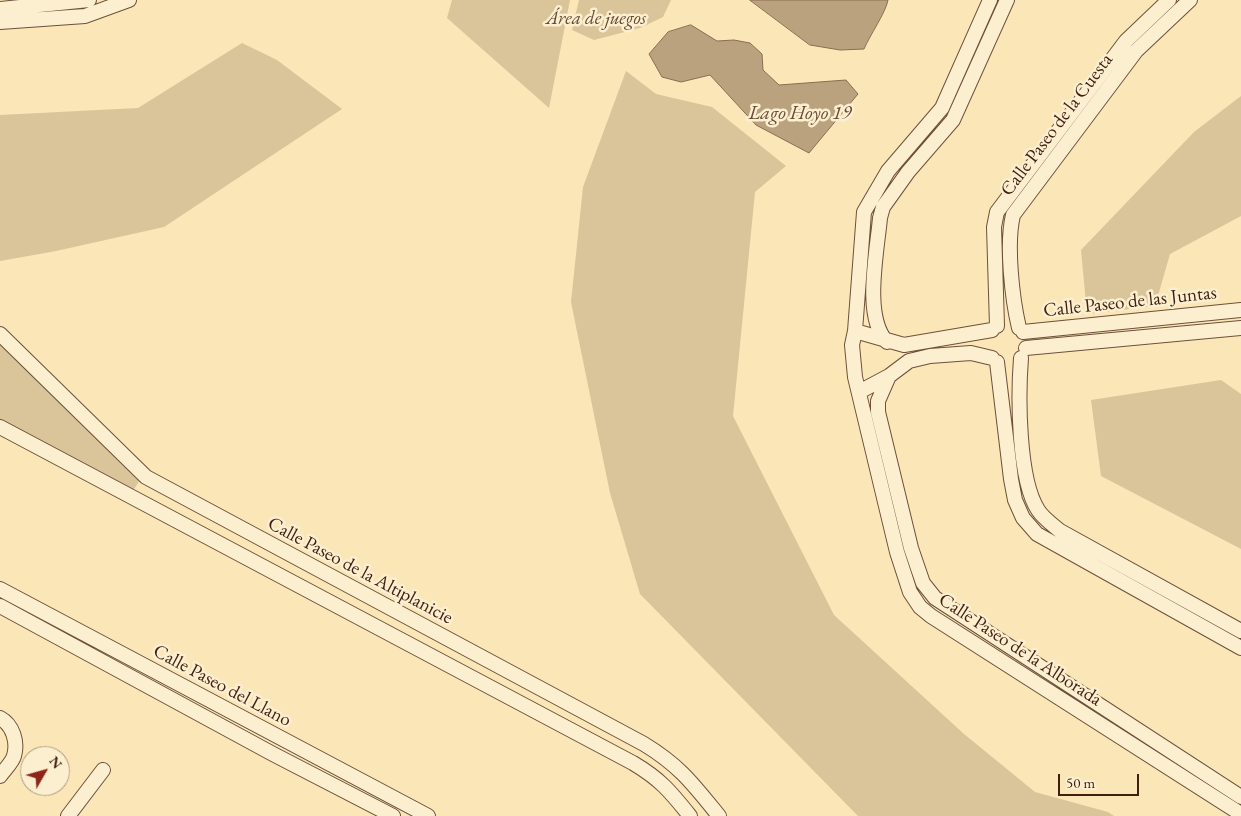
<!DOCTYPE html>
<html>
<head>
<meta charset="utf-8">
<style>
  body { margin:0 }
  #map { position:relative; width:1241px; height:816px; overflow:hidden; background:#fae6b6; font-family:"EB Garamond",serif }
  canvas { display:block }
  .north { position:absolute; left:20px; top:746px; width:50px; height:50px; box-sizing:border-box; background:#fcefd0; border:1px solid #b19b83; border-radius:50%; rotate:52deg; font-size:14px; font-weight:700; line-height:20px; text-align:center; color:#401e10 }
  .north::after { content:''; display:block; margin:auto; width:18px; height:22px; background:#8f2418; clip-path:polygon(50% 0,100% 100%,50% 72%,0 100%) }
  .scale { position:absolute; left:1058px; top:774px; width:81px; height:22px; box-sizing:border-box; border:2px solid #401e10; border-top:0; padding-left:6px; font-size:15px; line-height:18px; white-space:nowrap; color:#401e10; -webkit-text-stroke:4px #fcefd0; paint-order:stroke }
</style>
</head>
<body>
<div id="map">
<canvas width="1241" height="816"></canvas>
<div class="north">N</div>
<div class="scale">50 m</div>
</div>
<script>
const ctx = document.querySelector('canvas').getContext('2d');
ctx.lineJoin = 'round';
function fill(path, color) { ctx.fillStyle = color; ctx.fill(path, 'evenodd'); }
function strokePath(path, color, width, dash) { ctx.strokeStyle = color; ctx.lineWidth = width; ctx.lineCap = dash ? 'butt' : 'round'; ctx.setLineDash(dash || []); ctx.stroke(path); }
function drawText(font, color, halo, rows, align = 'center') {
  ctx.font = font + ' "EB Garamond",serif'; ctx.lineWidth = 5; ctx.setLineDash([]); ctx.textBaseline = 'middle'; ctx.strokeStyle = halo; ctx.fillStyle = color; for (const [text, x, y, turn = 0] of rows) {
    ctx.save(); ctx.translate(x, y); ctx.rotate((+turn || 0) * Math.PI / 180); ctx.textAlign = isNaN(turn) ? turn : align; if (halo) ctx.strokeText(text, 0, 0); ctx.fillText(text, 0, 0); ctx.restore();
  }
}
const green = new Path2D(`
  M452 0H570L549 108 447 18Z
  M579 0H671L663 17 640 28 594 40 572 30Z
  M242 43 277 60 342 109 164 227 56 251 0 261V115L138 108Z
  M626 71 656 94 712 107 786 166 755 192 733 416 834 615 964 734 1035 792 1108 812 1114 816H858L640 594 610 493 571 302 583 187Z
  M1241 96V216L1170 254 1155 306 1087 314 1081 250 1194 132Z
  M0 344 141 478 133 491 0 419Z
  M1221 380 1241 394V549L1101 476 1091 400Z`);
const water = new Path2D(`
  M750 0H888C886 12 870 35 864 49L840 50 810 45Z
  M691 25 717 41 734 40 750 43 762 54 763 70 779 85 846 80 858 94 809 153 756 125 710 75 681 82 662 77 649 54 668 32Z`);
const minor = new Path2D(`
  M990 0 942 108 888 171 864 212 855 331 852 345 855 377 897 552 910 592 920 607 931 616 1241 814
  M0 9 89 0
  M0 22 85 16 129 0
  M997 326 994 227 997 212 1126 41 1169 0
  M1019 328C1012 298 1006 244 1013 215L1136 51 1190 0
  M855 331 904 345 992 330
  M1023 332 1241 310
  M0 334 146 477 644 744C680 766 693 784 719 816
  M887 342C863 317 877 252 880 218L883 207 908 172 953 120 1007 0
  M1026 348 1241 328
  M1021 358C1018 396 1018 479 1038 510 1043 518 1053 525 1060 531L1241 631
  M997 362 1011 479 1015 500 1023 518 1037 534 1241 648
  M889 376 878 401V412L911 548 923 583 935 598 1241 797
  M859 392 889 376 909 361 930 356 971 353 992 358
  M0 427 633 763C660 779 670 791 690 816
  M0 589 428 816
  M0 606 273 754 393 816
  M0 718C13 725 18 742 14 756 12 763 4 770 0 776
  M68 816 103 770`);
const parkNames = [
  ["Área de juegos",596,19]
];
const streetNames = [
  ["Calle Paseo de la Cuesta",1057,125,-53],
  ["Calle Paseo de las Juntas",1130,302,-6],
  ["Calle Paseo de la Altiplanicie",360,571,28],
  ["Calle Paseo de la Alborada",1020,650,33],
  ["Calle Paseo del Llano",222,686,28]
];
const waterNames = [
  ["Lago Hoyo 19",800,114]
];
fill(green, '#dac49a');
fill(water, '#bba27e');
strokePath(water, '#8a6d52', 1);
strokePath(minor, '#6e503a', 16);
strokePath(minor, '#fcefd0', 14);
drawText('italic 19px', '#664832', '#fcefd0', parkNames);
drawText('19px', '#401e10', '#fcefd0', streetNames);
drawText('italic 20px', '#6b4c36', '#fcefd0', waterNames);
</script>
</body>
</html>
